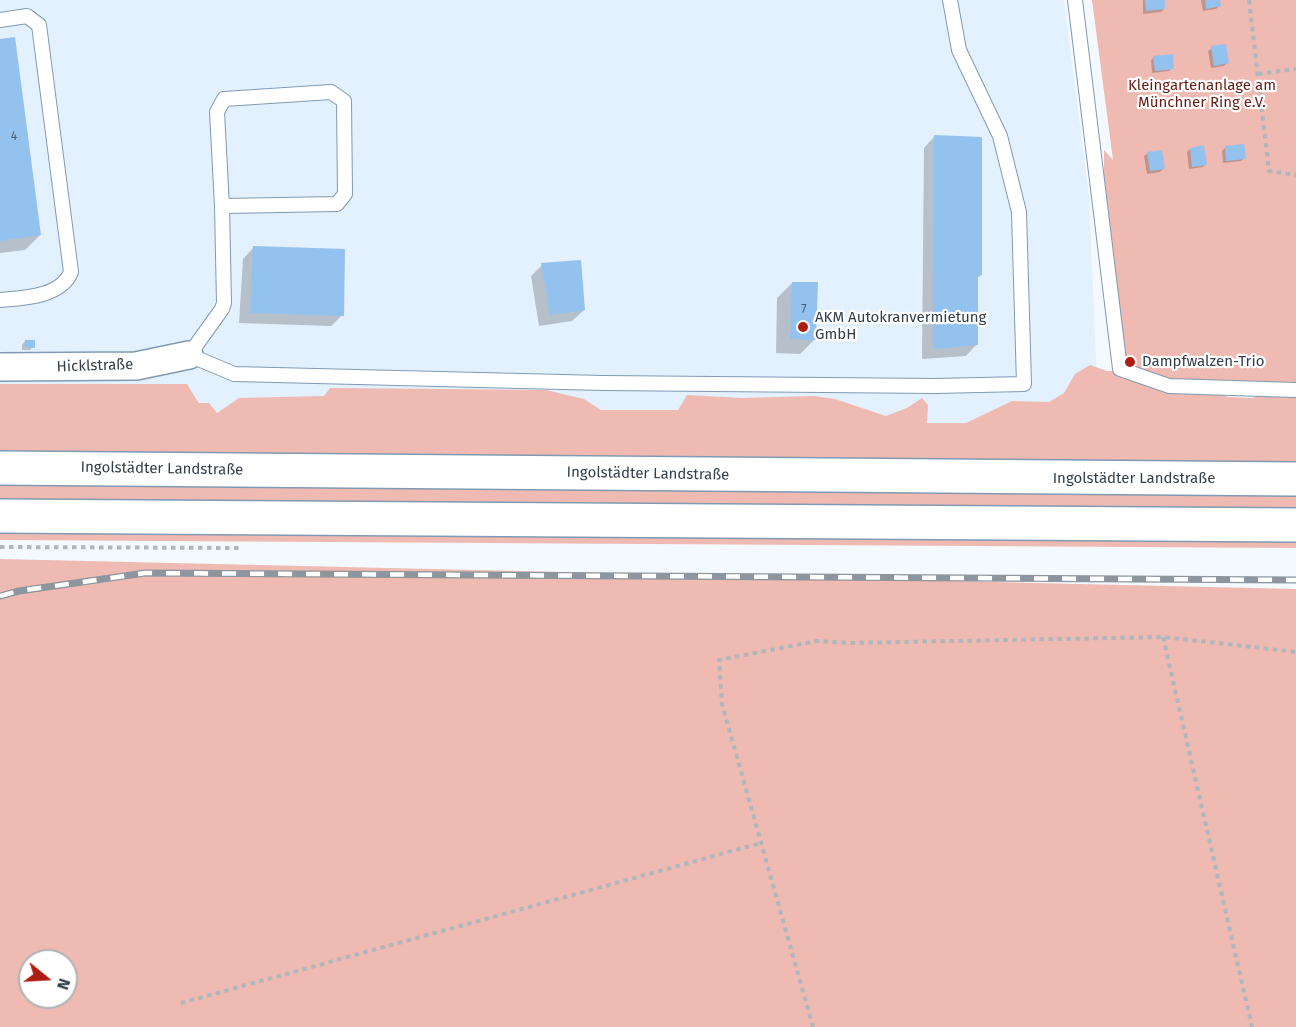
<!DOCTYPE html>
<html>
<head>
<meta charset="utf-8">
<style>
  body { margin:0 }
  #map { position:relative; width:1296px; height:1027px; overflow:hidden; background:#f3f9ff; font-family:"Fira Sans",sans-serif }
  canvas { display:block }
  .north { position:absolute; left:18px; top:949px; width:60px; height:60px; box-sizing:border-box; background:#fff; border:2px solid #adb2b6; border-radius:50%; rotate:108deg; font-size:16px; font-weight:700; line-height:24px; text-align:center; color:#333e49 }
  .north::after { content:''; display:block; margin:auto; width:21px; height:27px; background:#ad1d13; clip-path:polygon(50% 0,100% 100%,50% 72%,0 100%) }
</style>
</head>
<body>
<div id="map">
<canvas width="1296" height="1027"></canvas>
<div class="north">N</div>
</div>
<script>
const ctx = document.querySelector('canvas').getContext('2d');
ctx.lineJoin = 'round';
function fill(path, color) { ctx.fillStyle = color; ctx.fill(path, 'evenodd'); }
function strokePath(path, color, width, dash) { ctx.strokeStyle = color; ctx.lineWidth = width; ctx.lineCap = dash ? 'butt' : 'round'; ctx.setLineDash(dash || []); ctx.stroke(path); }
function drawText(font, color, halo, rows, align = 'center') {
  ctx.font = font + ' "Fira Sans",sans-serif'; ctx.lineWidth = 4.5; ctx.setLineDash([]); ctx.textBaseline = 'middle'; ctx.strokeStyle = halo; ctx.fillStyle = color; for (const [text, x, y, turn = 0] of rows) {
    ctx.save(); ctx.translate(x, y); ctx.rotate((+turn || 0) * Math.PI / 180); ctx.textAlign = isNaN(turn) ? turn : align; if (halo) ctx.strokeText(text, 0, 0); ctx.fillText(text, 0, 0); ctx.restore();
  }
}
const built = new Path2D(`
  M0 0H1064L1089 197 1099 430 235 401 217 413 200 403 187 384H0Z`);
const green = new Path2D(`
  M1092 0H1296V384L1171 382 1125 367 1104 199V150L1113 160Z
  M1090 365 1107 371H1117L1229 397 1253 398 1260 394H1296V462L0 453V384H187L199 403H209L217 413 239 398 324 396 330 388 546 390 584 399 601 410H678L687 395 742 398 814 396 835 399 886 416 907 408 922 398 928 405 927 423H966L1012 401 1049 402 1064 393 1075 374Z
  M0 482 1296 492V510L0 501Z
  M0 528 1296 538V548L0 540Z
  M0 559 1296 589V1027H0ZM30 961H66V997H30Z`);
const shadow = new Path2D(`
  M1143 0H1163L1164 9 1161 12 1143 14Z
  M1201 0H1219V6L1216 9 1203 11Z
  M0 40 40 235 25 250 0 253Z
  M1212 48 1227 63 1224 66 1211 68 1208 51Z
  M1154 57 1172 68 1169 71 1152 73 1151 60Z
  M935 136 981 275 976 279 977 344 966 356 922 359 924 148Z
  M1226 147 1244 158 1241 161 1223 163 1222 151Z
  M1190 149 1206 164 1203 167 1189 169 1187 152Z
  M1148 153 1163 169 1160 172 1147 174 1144 156Z
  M254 247 342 315 331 326 239 323 243 259Z
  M542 265 584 310 572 321 539 326 531 276Z
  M792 283 815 339 800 354 776 353 777 298Z
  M25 341 33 347 30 350H22V345Z`);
const building = new Path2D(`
  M1145 0H1165V9L1146 11Z
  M1205 0H1220L1221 6 1206 9Z
  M15 37 41 235 0 241V39Z
  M1226 44 1229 63 1214 66 1211 46Z
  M1173 54 1174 69 1155 71 1153 56Z
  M934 135 982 137V275L978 276V345L933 349Z
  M1244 144 1246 159 1226 161 1225 146Z
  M1204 145 1207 165 1192 167 1190 148Z
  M1162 150 1165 169 1150 171 1147 152Z
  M253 246 345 249 344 316 250 313Z
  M581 260 585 310 550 315 541 263Z
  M792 282H818L816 340 790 339Z
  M25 340H35V348L25 347Z`);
const path = new Path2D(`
  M1249 0 1269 171 1296 175
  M1258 74 1296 69
  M0 547 242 548
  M1163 637 1252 1027
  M181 1003 761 843
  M813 1027 722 704 719 660 817 641 850 643 1163 637 1296 652`);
const service = new Path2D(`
  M1075 0 1120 369 1169 386 1296 390
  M0 20 27 16 39 25 71 272C61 297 23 298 0 300
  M222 206 337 204 345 194 344 101 331 92 224 99 217 112 222 206 224 303 222 309 189 355 234 374 603 383 935 386 1024 384 1019 212 1000 136 959 50 950 0`);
const minor = new Path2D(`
  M0 367 136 366 189 355`);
const primary = new Path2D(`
  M0 468 1296 479
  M0 516 1296 525`);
const rail = new Path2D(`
  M0 596 19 591 145 573 1296 580`);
const markers = [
  [803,327,6,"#ad1d13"],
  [1130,362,6,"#ad1d13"]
];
const numberNames = [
  ["4",14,137],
  ["7",804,310]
];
const parkNames = [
  ["Kleingartenanlage am",1202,86],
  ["Münchner Ring e.V.",1202,103]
];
const poiNames = [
  ["AKM Autokranvermietung",815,318],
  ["GmbH",815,335],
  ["Dampfwalzen-Trio",1142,362]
];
const streetNames = [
  ["Hicklstraße",95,366,-2],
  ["Ingolstädter Landstraße",162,469,1],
  ["Ingolstädter Landstraße",648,474,1],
  ["Ingolstädter Landstraße",1134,479]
];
fill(built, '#e3f0fd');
fill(green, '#efbab1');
fill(shadow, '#0003');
fill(building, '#94c2ef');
strokePath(service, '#809ab3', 16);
strokePath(minor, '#809ab3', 30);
strokePath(primary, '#809ab3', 36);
strokePath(path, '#afb7be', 4, [4.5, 4.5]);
strokePath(service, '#fff', 14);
strokePath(minor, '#fff', 27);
strokePath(primary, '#fff', 33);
strokePath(rail, '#8d959e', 7);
strokePath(rail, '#fff', 4.5, [14]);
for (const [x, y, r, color] of markers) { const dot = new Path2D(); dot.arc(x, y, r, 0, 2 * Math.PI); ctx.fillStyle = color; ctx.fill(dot); strokePath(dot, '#fff', 2); }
drawText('12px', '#4b5f72', null, numberNames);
drawText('15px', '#671b13', '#fff', parkNames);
drawText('15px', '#333e49', '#fff', poiNames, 'left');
drawText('15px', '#333e49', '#fff', streetNames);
</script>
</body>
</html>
